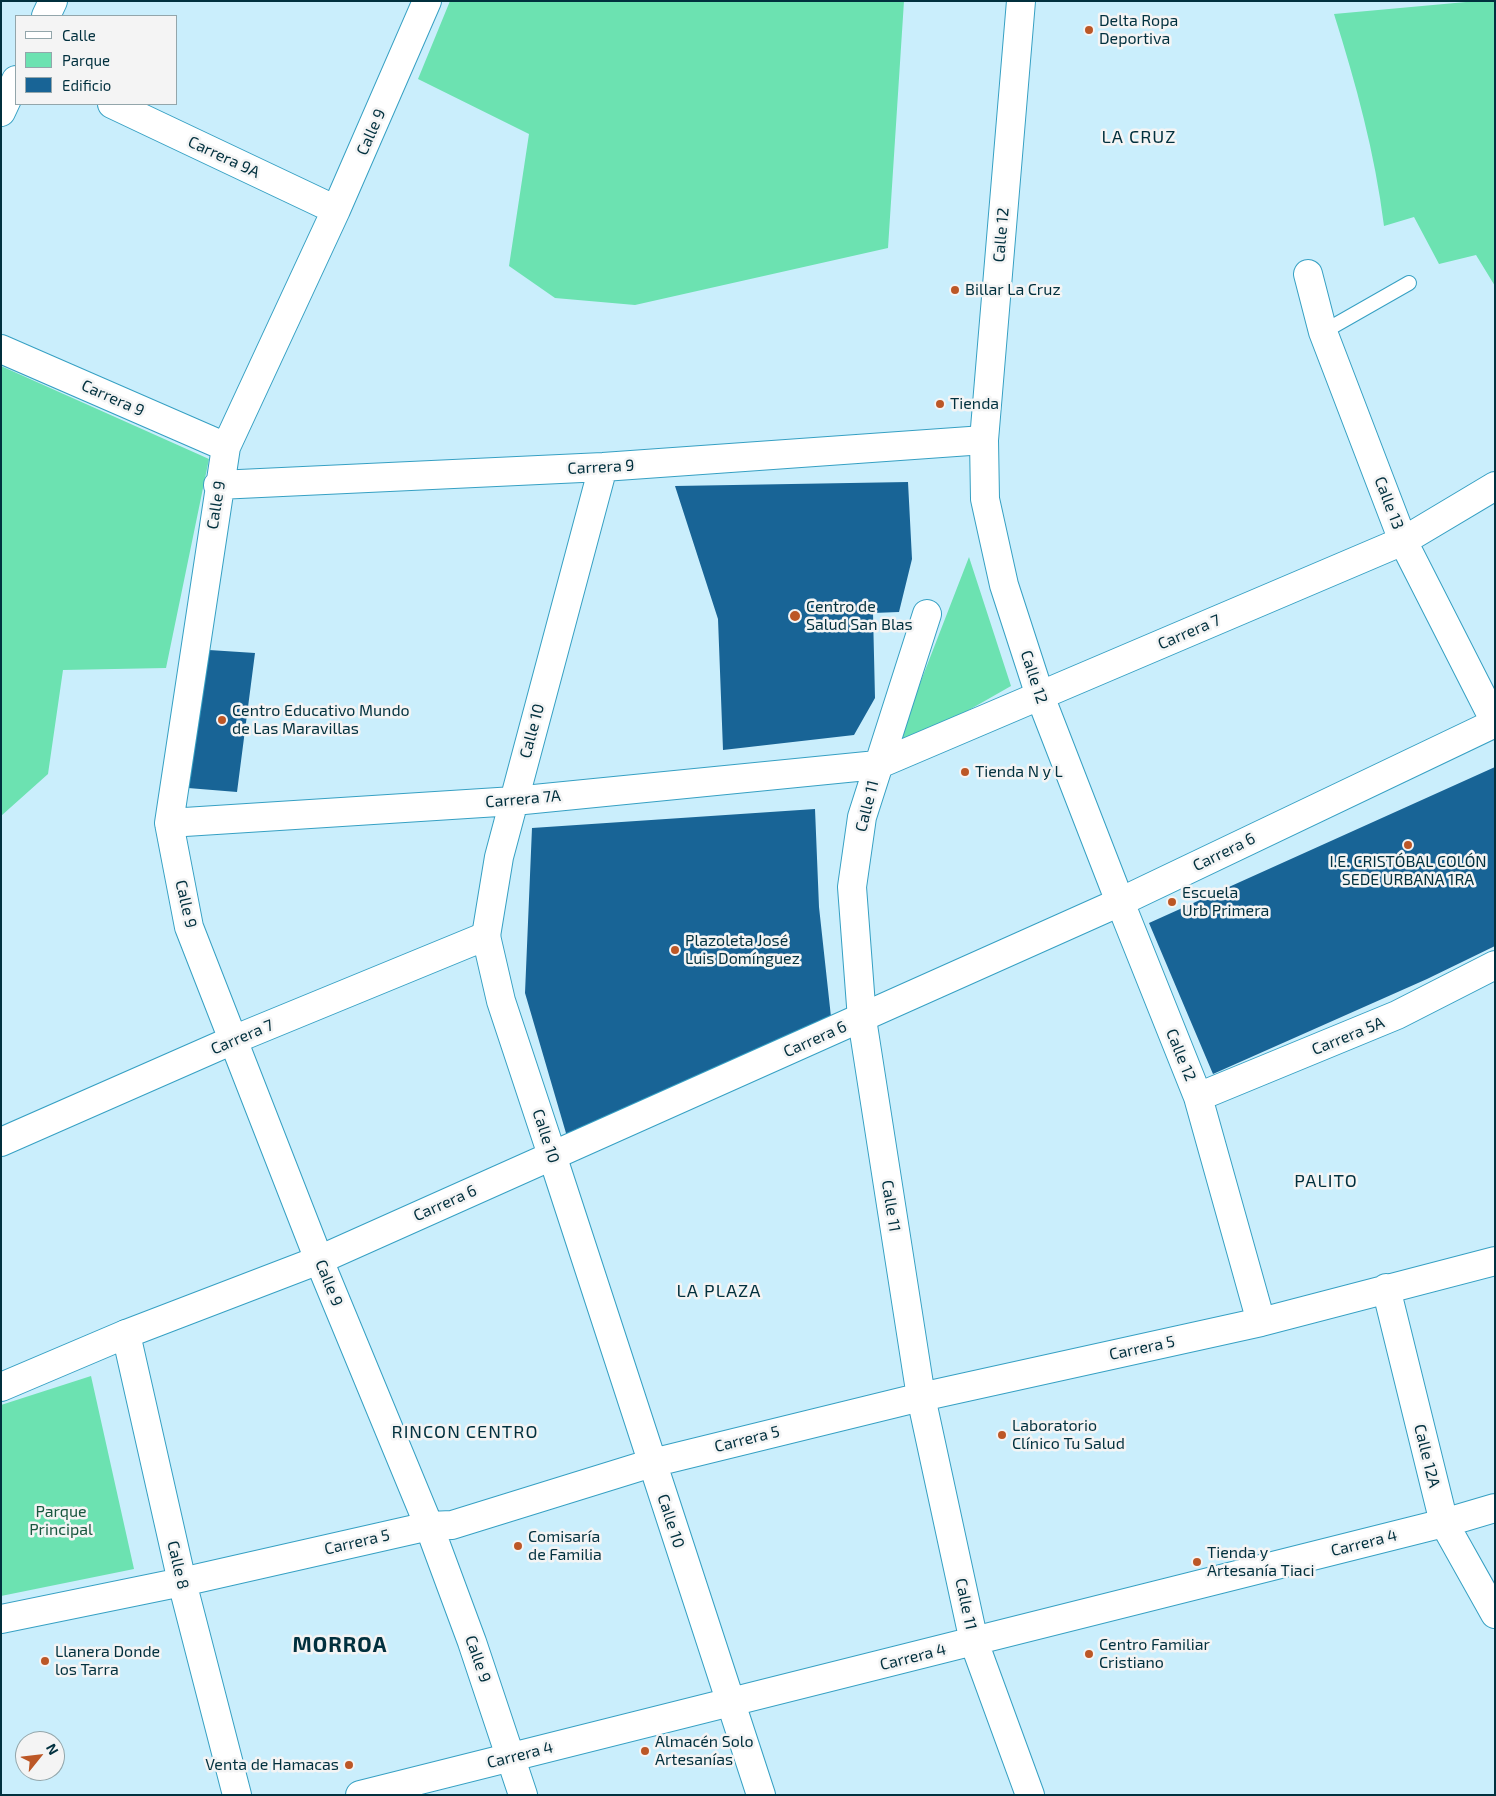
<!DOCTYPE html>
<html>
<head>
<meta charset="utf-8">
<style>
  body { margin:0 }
  #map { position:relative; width:1496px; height:1796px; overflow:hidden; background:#caeefc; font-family:"Exo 2",sans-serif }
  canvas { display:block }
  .frame { position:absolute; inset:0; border:2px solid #01303e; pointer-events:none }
  .legend { position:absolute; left:15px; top:15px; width:162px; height:90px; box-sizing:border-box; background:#f4f4f4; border:1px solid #93a6ab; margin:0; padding:6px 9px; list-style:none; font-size:15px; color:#01303e }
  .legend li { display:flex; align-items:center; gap:10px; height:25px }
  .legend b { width:25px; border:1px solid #93a6ab }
  .north { position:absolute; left:15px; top:1731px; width:50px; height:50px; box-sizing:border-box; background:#f4f4f4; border:1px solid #93a6ab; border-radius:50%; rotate:61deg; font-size:14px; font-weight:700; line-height:20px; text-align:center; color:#01303e }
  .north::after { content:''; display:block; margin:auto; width:18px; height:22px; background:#bc5726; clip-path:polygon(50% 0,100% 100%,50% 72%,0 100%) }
</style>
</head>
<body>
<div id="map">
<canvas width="1496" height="1796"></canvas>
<div class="frame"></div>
<ul class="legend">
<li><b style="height:6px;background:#fff"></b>Calle</li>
<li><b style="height:14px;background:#6ce2b1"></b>Parque</li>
<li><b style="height:14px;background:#186496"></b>Edificio</li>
</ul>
<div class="north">N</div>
</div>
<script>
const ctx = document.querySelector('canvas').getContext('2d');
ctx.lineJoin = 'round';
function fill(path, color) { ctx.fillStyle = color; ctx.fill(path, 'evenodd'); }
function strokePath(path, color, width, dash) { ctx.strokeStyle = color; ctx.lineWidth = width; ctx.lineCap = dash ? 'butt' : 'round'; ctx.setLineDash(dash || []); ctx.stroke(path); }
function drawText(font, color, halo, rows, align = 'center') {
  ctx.font = font + ' "Exo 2",sans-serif'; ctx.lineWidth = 5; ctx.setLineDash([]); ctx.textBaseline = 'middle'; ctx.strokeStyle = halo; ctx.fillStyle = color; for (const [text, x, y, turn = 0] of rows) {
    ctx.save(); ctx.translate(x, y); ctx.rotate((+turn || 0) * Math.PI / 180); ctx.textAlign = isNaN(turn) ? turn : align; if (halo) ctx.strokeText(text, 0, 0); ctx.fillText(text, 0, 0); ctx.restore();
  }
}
const green = new Path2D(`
  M450 1H904L888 248 635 305 555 298 509 266 529 134 418 79Z
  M1477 1H1495V286L1476 255 1439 264 1414 217 1384 226C1375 153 1356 84 1334 14Z
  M1 366 209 459 166 668 63 670 48 774 1 816Z
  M969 557 1011 686 904 747 900 735Z
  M91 1376 134 1569 1 1596V1405Z`);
const building = new Path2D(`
  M908 482 912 559 899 612 873 613 875 698 854 735 723 750 718 619 675 486Z
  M209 650 255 653 237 792 188 788Z
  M1495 767V946L1427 979 1213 1074 1149 923Z
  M815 809 819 907 831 1017 568 1140 525 993 532 828Z`);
const lane = new Path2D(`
  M1323 332 1409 283`);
const street = new Path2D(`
  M427 1 336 210 226 447 169 823 189 927 319 1260 429 1526 472 1642 523 1795
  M46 16 53 1
  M112 104 336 210
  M1 112 16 80
  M1308 274 1323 332 1403 541 1495 722
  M1 349 226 447
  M218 485 603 467 984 440
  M927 614 862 817 852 887 862 1019 921 1397 974 1642 1030 1795
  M169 823 514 801 877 765 1403 541 1495 486
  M486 936 499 857 603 467
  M1198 1097 1397 1015 1495 965
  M552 1155 761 1795
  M1386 1288 1444 1523 1495 1614
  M1261 1322 1198 1097 1120 902 1495 723
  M1 1387 126 1334
  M237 1795 182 1582 429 1526 452 1525 652 1463 921 1397 1261 1322 1495 1261
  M360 1795 1444 1523 1495 1508`);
const secondary = new Path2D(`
  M1 1142 233 1040 486 936 501 1001 552 1155
  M1 1619 182 1582 126 1334 319 1260 1120 902 1040 696 1004 585 985 499 984 440 1021 1`);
const markers = [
  [1089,30,5,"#bc5726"],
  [955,290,5,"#bc5726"],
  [940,404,5,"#bc5726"],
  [795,616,6,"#bc5726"],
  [222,720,5,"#bc5726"],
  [965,772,5,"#bc5726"],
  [1408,845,5,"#bc5726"],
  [1172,902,5,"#bc5726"],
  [675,950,5,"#bc5726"],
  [1002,1435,5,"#bc5726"],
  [518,1546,5,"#bc5726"],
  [1197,1562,5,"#bc5726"],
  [1089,1654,5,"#bc5726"],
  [45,1661,5,"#bc5726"],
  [645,1751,5,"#bc5726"],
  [349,1765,5,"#bc5726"]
];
const poiNames = [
  ["Delta Ropa",1099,21],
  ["Deportiva",1099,39],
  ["Billar La Cruz",965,290],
  ["Tienda",950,404],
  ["Centro de",806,607],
  ["Salud San Blas",806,625],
  ["Centro Educativo Mundo",232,711],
  ["de Las Maravillas",232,729],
  ["Tienda N y L",975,772],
  ["I.E. CRISTÓBAL COLÓN",1408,862,"center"],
  ["SEDE URBANA 1RA",1408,880,"center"],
  ["Escuela",1182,893],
  ["Urb Primera",1182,911],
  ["Plazoleta José",685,941],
  ["Luis Domínguez",685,959],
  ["Laboratorio",1012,1426],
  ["Clínico Tu Salud",1012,1444],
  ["Comisaría",528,1537],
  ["de Familia",528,1555],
  ["Tienda y",1207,1553],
  ["Artesanía Tiaci",1207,1571],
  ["Centro Familiar",1099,1645],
  ["Cristiano",1099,1663],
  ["Llanera Donde",55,1652],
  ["los Tarra",55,1670],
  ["Almacén Solo",655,1742],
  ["Artesanías",655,1760],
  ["Venta de Hamacas",339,1765,"right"]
];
const streetNames = [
  ["Calle 9",371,132,-66],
  ["Carrera 9A",224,157,25],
  ["Calle 12",1001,235,-85],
  ["Carrera 9",113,398,24],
  ["Carrera 9",601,467,-3],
  ["Calle 13",1389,503,69],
  ["Calle 9",216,505,-81],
  ["Carrera 7",1189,632,-23],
  ["Calle 12",1034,677,72],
  ["Calle 10",532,731,-75],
  ["Carrera 7A",523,799,-5],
  ["Calle 11",867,806,-76],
  ["Carrera 6",1224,852,-26],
  ["Calle 9",186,904,77],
  ["Carrera 5A",1348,1036,-22],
  ["Carrera 7",242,1037,-23],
  ["Carrera 6",815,1039,-24],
  ["Calle 12",1181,1055,68],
  ["Calle 10",546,1136,72],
  ["Carrera 6",445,1203,-24],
  ["Calle 11",891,1206,81],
  ["Calle 9",329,1283,68],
  ["Carrera 5",1142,1348,-12],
  ["Carrera 5",747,1439,-14],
  ["Calle 12A",1427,1456,76],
  ["Calle 10",671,1521,72],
  ["Carrera 5",357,1542,-13],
  ["Carrera 4",1364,1543,-14],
  ["Calle 8",178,1565,77],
  ["Calle 11",966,1604,78],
  ["Carrera 4",913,1657,-14],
  ["Calle 9",478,1659,71],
  ["Carrera 4",520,1755,-14]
];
const parkNames = [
  ["Parque",61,1512],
  ["Principal",61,1530]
];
const neighbourhoodNames = [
  ["LA CRUZ",1139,137],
  ["PALITO",1326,1181],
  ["LA PLAZA",719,1291],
  ["RINCON CENTRO",465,1432]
];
const districtNames = [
  ["MORROA",340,1645]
];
fill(green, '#6ce2b1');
fill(building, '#186496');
strokePath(lane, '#36a0c3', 16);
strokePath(street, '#36a0c3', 30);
strokePath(secondary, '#36a0c3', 30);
strokePath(lane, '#fff', 14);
strokePath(street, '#fff', 28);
strokePath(secondary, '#fff', 28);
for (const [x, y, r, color] of markers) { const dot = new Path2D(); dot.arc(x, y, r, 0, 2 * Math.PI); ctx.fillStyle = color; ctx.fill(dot); strokePath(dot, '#f4f4f4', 2); }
drawText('16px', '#01303e', '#f4f4f4', poiNames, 'left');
drawText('16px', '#01303e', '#f4f4f4', streetNames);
drawText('16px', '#18573f', '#f4f4f4', parkNames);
ctx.letterSpacing = '1px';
drawText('18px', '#01303e', '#f4f4f4', neighbourhoodNames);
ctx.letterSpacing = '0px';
ctx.letterSpacing = '1px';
drawText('bold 21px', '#01303e', '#f4f4f4', districtNames);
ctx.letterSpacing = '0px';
</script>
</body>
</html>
